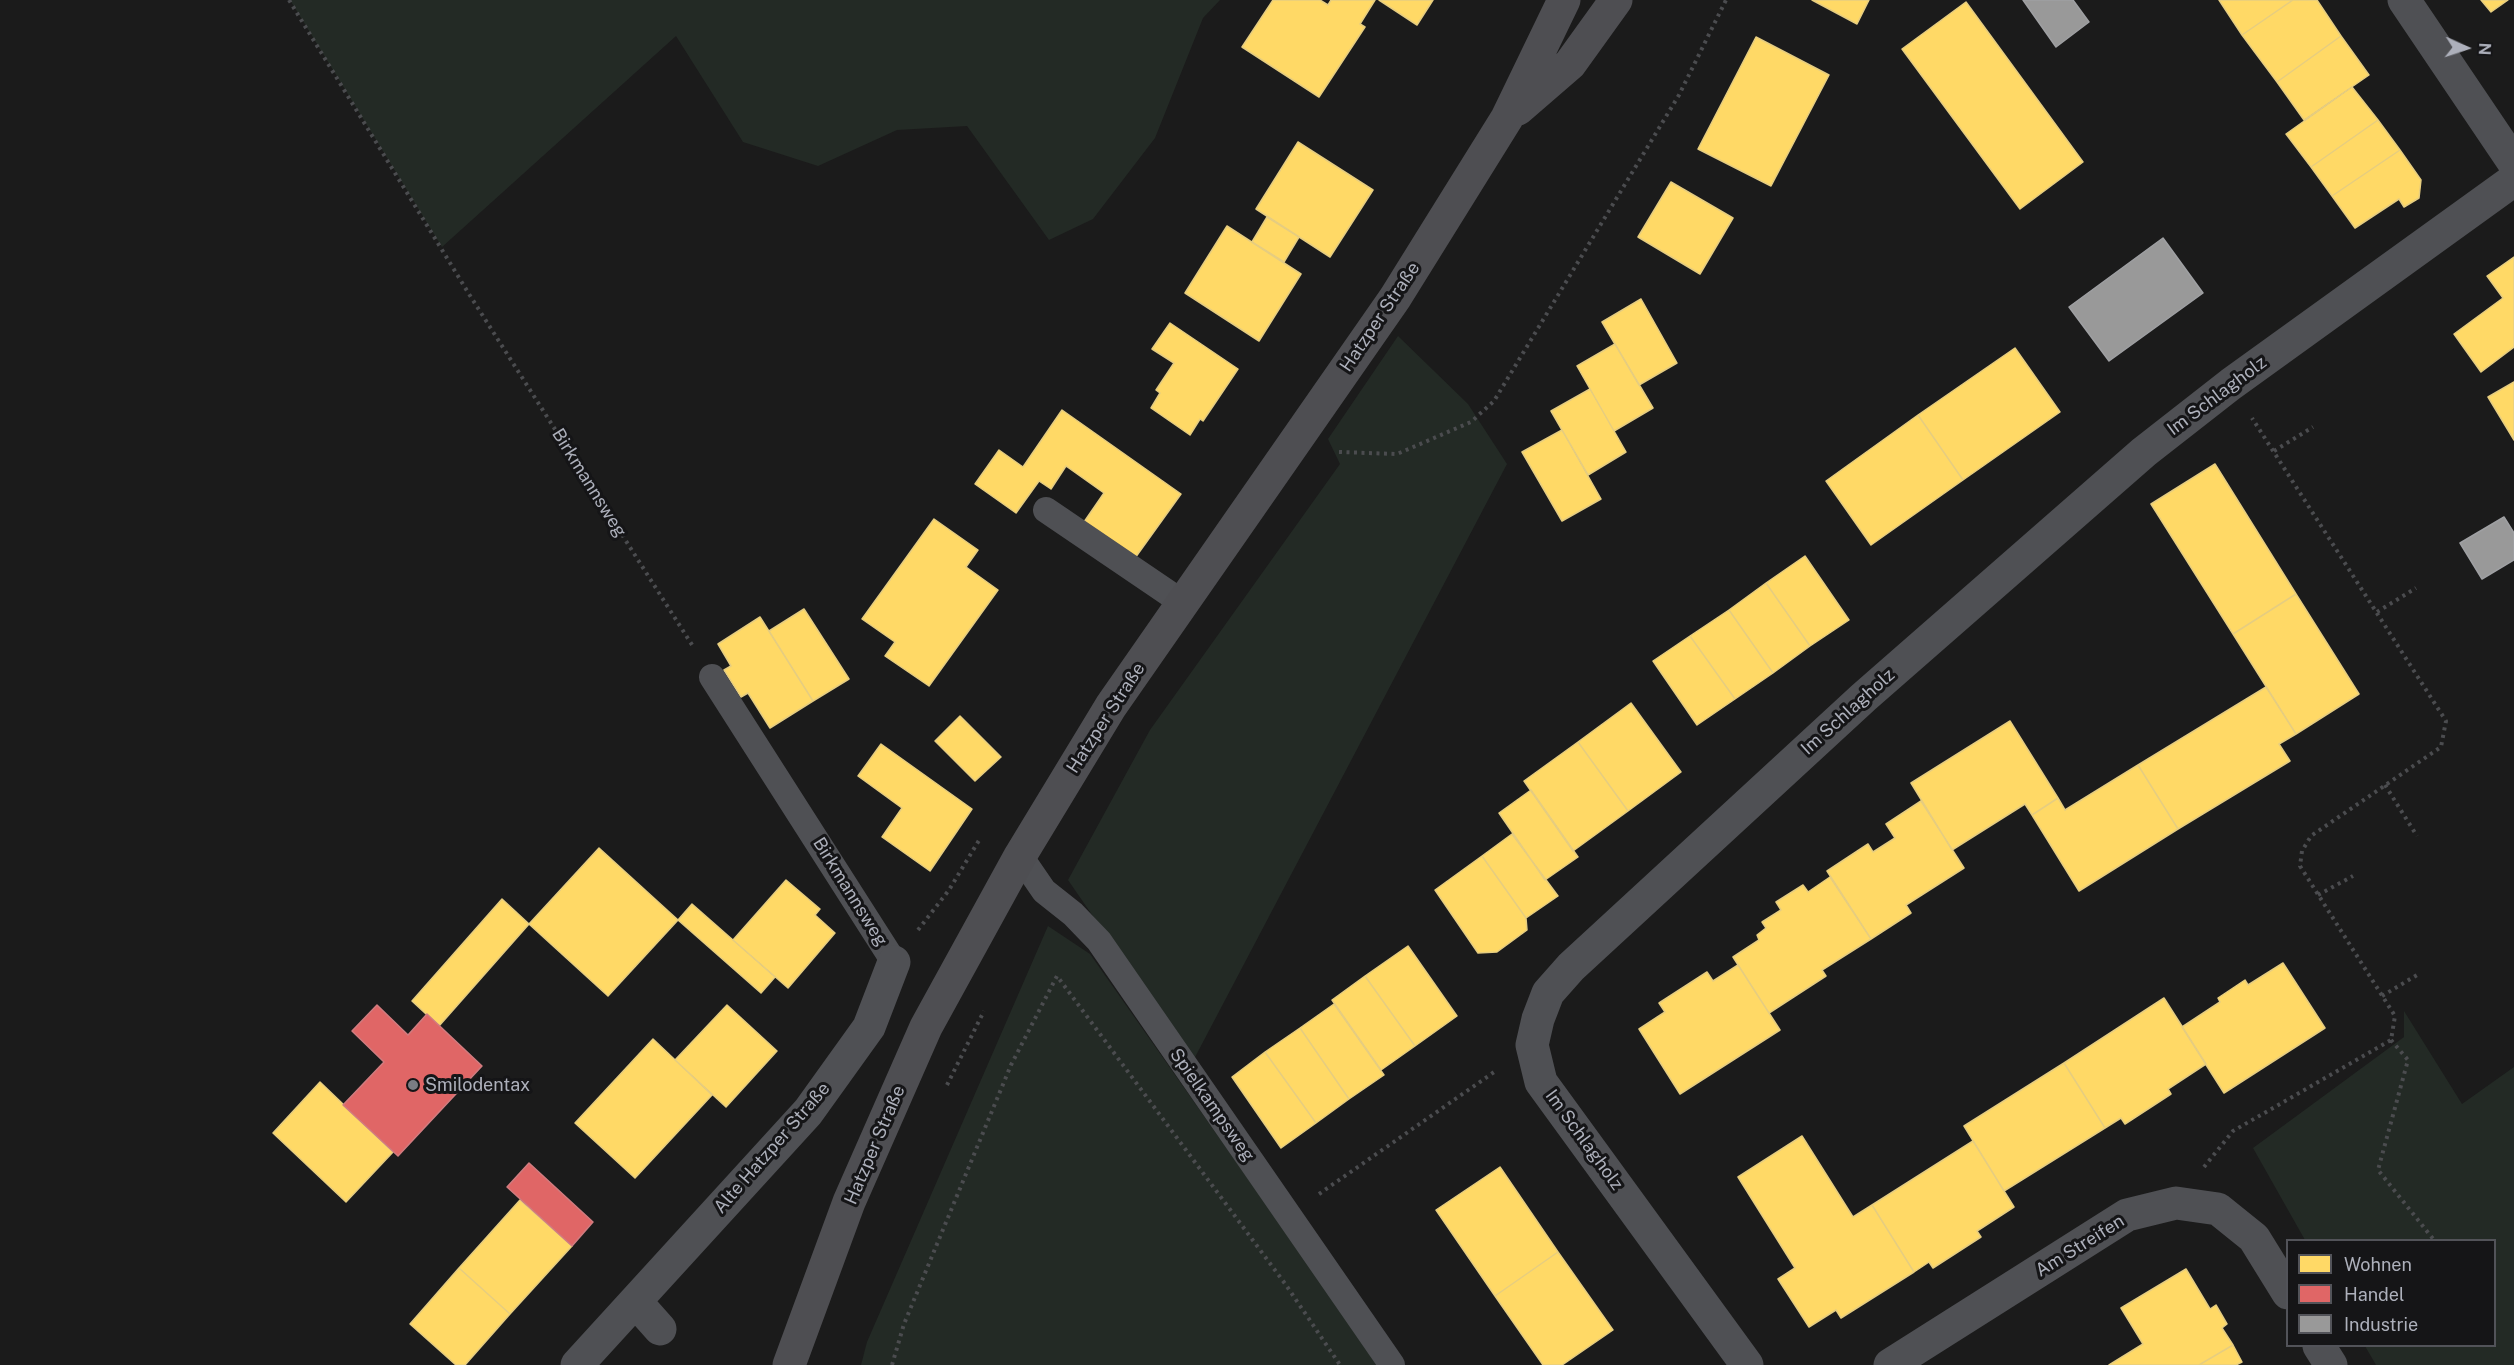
<!DOCTYPE html>
<html>
<head>
<meta charset="utf-8">
<style>
  body { margin:0 }
  #map { position:relative; width:2514px; height:1365px; overflow:hidden; background:#1b1b1b; font-family:"Public Sans",sans-serif }
  canvas { display:block }
  .legend { position:absolute; left:2286px; top:1239px; width:210px; height:108px; box-sizing:border-box; background:#151517; border:2px solid #525359; margin:0; padding:8px 10px; list-style:none; font-size:18px; color:#adb0bb }
  .legend li { display:flex; align-items:center; gap:12px; height:30px }
  .legend b { width:30px; border:2px solid #525359 }
  .north { position:absolute; left:2436px; top:18px; width:60px; height:60px; -webkit-text-stroke:4px #151517; paint-order:stroke; rotate:93deg; font-size:16px; font-weight:700; line-height:24px; text-align:center; color:#adb0bb }
  .north::after { content:''; display:block; margin:auto; width:21px; height:27px; background:#adb0bb; clip-path:polygon(50% 0,100% 100%,50% 72%,0 100%) }
</style>
</head>
<body>
<div id="map">
<canvas width="2514" height="1365"></canvas>
<ul class="legend">
<li><b style="height:16px;background:#ffd966"></b>Wohnen</li>
<li><b style="height:16px;background:#e06666"></b>Handel</li>
<li><b style="height:16px;background:#999"></b>Industrie</li>
</ul>
<div class="north">N</div>
</div>
<script>
const ctx = document.querySelector('canvas').getContext('2d');
ctx.lineJoin = 'round';
function fill(path, color) { ctx.fillStyle = color; ctx.fill(path, 'evenodd'); }
function strokePath(path, color, width, dash) { ctx.strokeStyle = color; ctx.lineWidth = width; ctx.lineCap = dash ? 'butt' : 'round'; ctx.setLineDash(dash || []); ctx.stroke(path); }
function drawText(font, color, halo, rows, align = 'center') {
  ctx.font = font + ' "Public Sans",sans-serif'; ctx.lineWidth = 6; ctx.setLineDash([]); ctx.textBaseline = 'middle'; ctx.strokeStyle = halo; ctx.fillStyle = color; for (const [text, x, y, turn = 0] of rows) {
    ctx.save(); ctx.translate(x, y); ctx.rotate((+turn || 0) * Math.PI / 180); ctx.textAlign = isNaN(turn) ? turn : align; if (halo) ctx.strokeText(text, 0, 0); ctx.fillText(text, 0, 0); ctx.restore();
  }
}
const green = new Path2D(`
  M290 0H1220L1203 18 1155 138 1093 219 1049 240 967 126 897 130 818 166 743 142 676 36 442 247Z
  M1398 336 1468 404 1507 464 1193 1061 1068 880 1150 730 1340 464 1328 439Z
  M1048 926 1090 954 1379 1365H861L867 1342Z
  M2404 1011 2462 1104 2514 1067V1365H2376L2365 1346H2494V1240H2305L2253 1148 2404 1037Z`);
const homes = new Path2D(`
  M1273 0H1320L1328 5 1331 0H1375L1360 24 1365 27 1319 97 1242 47Z
  M1379 0H1433L1417 25Z
  M1812 0H1869L1857 24Z
  M2219 0H2293L2242 35Z
  M2293 0H2317L2341 36 2277 82 2242 35Z
  M2481 0H2508L2491 12Z
  M1966 2 2083 162 2020 209 1902 49Z
  M2341 36 2369 75 2304 120 2277 82Z
  M1756 37 1829 75 1771 186 1698 149Z
  M2352 87 2378 120 2311 167 2286 134Z
  M2378 120 2400 150 2332 196 2311 167Z
  M1298 142 1373 190 1330 257 1256 209Z
  M2400 150 2421 180 2419 198 2404 207 2399 199 2355 228 2332 196Z
  M1671 182 1733 218 1700 274 1638 237Z
  M1267 217 1299 237 1284 262 1252 242Z
  M1227 226 1301 274 1259 341 1185 293Z
  M2514 257V347L2481 372 2454 334 2503 298 2487 276Z
  M1641 299 1677 363 1639 385 1602 322Z
  M1170 323 1238 369 1203 421 1200 419 1190 435 1151 408 1160 393 1156 390 1174 363 1152 349Z
  M1615 344 1653 408 1614 431 1577 366Z
  M2015 348 2060 412 1963 480 1918 415Z
  M2514 382V440L2488 397Z
  M1590 389 1626 452 1588 475 1551 411Z
  M1062 410 1181 494 1135 558 1084 522 1104 493 1066 466 1051 489 1039 481 1016 513 975 484 999 450 1023 467Z
  M1918 415 1963 480 1871 545 1826 481Z
  M1562 430 1601 499 1562 521 1522 452Z
  M2215 464 2296 594 2233 634 2151 504Z
  M934 519 978 550 966 567 998 590 929 686 885 656 895 642 862 619Z
  M1805 556 1849 620 1810 646 1766 583Z
  M1766 583 1810 646 1773 673 1729 610Z
  M2296 594 2359 694 2296 734 2233 634Z
  M804 609 849 679 813 701 769 631Z
  M1729 610 1773 673 1735 699 1690 636Z
  M760 617 813 701 770 728 748 693 741 697 724 670 731 666 718 644Z
  M1690 636 1735 699 1697 725 1653 661Z
  M2266 687 2296 734 2279 744 2290 761 2178 829 2138 765Z
  M1631 703 1681 772 1628 811 1578 742Z
  M960 716 1001 757 975 781 935 741Z
  M2010 721 2058 798 2032 815 2025 804 1952 850 1911 783Z
  M1578 742 1628 811 1573 851 1524 781Z
  M881 744 972 809 930 871 882 837 902 808 858 776Z
  M2138 765 2178 829 2079 891 2032 815 2058 798 2065 810Z
  M1531 790 1578 857 1545 880 1499 813Z
  M1921 801 1964 868 1906 905 1911 913 1871 939 1827 871 1868 844 1873 852 1895 838 1886 824Z
  M1512 834 1558 896 1526 918 1482 856Z
  M599 848 678 920 608 996 529 924Z
  M1482 856 1526 918 1527 930 1497 952 1478 953 1435 890Z
  M1830 877 1871 939 1822 970 1826 976 1769 1013 1733 957 1759 940 1757 935 1766 928 1762 922 1781 910 1776 902 1803 885 1808 892Z
  M786 880 820 909 815 915 835 933 788 988 733 940Z
  M502 899 529 924 439 1026 412 1001Z
  M692 904 775 977 761 993 678 920Z
  M1408 946 1457 1016 1415 1046 1365 976Z
  M2283 963 2325 1028 2224 1093 2182 1027 2220 1002 2218 998 2245 980 2248 985Z
  M1738 965 1780 1030 1680 1094 1639 1029 1665 1012 1659 1003 1707 972 1713 981Z
  M1365 976 1415 1046 1381 1070 1332 1000Z
  M2164 998 2206 1064 2168 1089 2171 1094 2125 1124 2121 1118 2105 1128 2064 1063Z
  M1334 1004 1384 1075 1349 1099 1300 1028Z
  M727 1005 777 1051 726 1107 675 1060Z
  M1300 1028 1349 1099 1316 1123 1265 1052Z
  M653 1039 712 1095 635 1178 575 1123Z
  M1265 1052 1316 1123 1281 1148 1232 1077Z
  M2064 1063 2105 1128 2004 1191 1964 1126Z
  M320 1082 393 1152 346 1202 273 1133Z
  M1802 1136 1853 1217 1872 1205 1914 1272 1841 1318 1836 1310 1809 1327 1778 1279 1795 1268 1738 1177Z
  M1973 1141 2014 1207 1977 1231 1981 1237 1933 1268 1929 1262 1914 1272 1872 1205Z
  M1500 1167 1558 1252 1495 1296 1436 1210Z
  M520 1200 572 1246 510 1314 459 1268Z
  M1558 1252 1613 1330 1562 1365H1543L1495 1296Z
  M459 1268 510 1314 465 1365H456L410 1324Z
  M2186 1269 2210 1309 2216 1305 2227 1324 2222 1328 2233 1345 2199 1365H2109L2143 1344 2121 1308Z
  M2233 1345 2242 1362 2236 1365H2199Z`);
const shops = new Path2D(`
  M377 1005 408 1035 427 1014 482 1066 398 1156 343 1105 384 1062 352 1031Z
  M529 1163 593 1222 572 1246 507 1187Z`);
const industry = new Path2D(`
  M2023 0H2073L2089 22 2056 47Z
  M2163 238 2203 293 2109 361 2069 307Z
  M2504 517 2514 533V560L2482 579 2460 543Z`);
const path = new Path2D(`
  M289 0 469 294 694 648
  M2274 451 2313 427
  M1339 452 1397 454 1471 422 1494 401 1679 95 1726 0
  M2377 612 2416 588
  M2385 785 2417 836
  M2318 895 2353 876
  M918 930 949 890 981 837
  M2382 996 2417 975
  M2391 1040 2408 1060 2378 1170 2434 1240
  M947 1085 984 1011
  M2204 1167 2233 1131 2391 1040 2395 1016 2300 866 2302 851 2311 836 2441 747 2446 721 2252 418
  M1319 1194 1497 1070
  M892 1365 904 1324 1011 1065 1057 976 1286 1285 1340 1365`);
const lane = new Path2D(`
  M1046 510 1183 603
  M712 677 894 962
  M1020 856 1044 891 1073 914 1099 941 1392 1365`);
const street = new Path2D(`
  M2404 0 2514 163
  M636 1302 660 1329
  M2319 1346 2331 1365
  M577 1365 808 1112 869 1027 894 962
  M1747 1365 1541 1082 1532 1045 1538 1019 1548 993 1571 967 1864 697 2144 452 2231 384 2514 180
  M1890 1365 2127 1215 2176 1203 2218 1209 2254 1238 2288 1293`);
const secondary = new Path2D(`
  M1518 109 1570 64 1616 0
  M789 1365 849 1202 926 1027 1020 856 1111 706 1395 298 1507 118 1564 0`);
const markers = [
  [413,1085,6,"#7a7c83"]
];
const streetNames = [
  ["Hatzper Straße",1380,317,-56],
  ["Im Schlagholz",2217,396,-37],
  ["Birkmannsweg",589,483,58],
  ["Im Schlagholz",1848,712,-42],
  ["Hatzper Straße",1106,718,-57],
  ["Birkmannsweg",850,892,58],
  ["Spielkampsweg",1212,1105,55],
  ["Im Schlagholz",1584,1140,54],
  ["Hatzper Straße",875,1145,-67],
  ["Alte Hatzper Straße",772,1148,-49],
  ["Am Streifen",2080,1246,-32]
];
const poiNames = [
  ["Smilodentax",425,1085]
];
fill(green, '#232a25');
fill(homes, '#ffd966');
strokePath(homes, '#e6cd80', 1.5);
fill(shops, '#e06666');
strokePath(shops, '#d17c80', 1.5);
fill(industry, '#999');
strokePath(industry, '#9fa0a3', 1.5);
strokePath(path, '#4b4c4f', 4, [3, 4.5]);
strokePath(lane, '#4f5054', 26);
strokePath(street, '#4f5054', 33);
strokePath(secondary, '#4e4e52', 33);
for (const [x, y, r, color] of markers) { const dot = new Path2D(); dot.arc(x, y, r, 0, 2 * Math.PI); ctx.fillStyle = color; ctx.fill(dot); strokePath(dot, '#151517', 2); }
drawText('18px', '#adb0bb', '#151517', streetNames);
drawText('18px', '#adb0bb', '#151517', poiNames, 'left');
</script>
</body>
</html>
